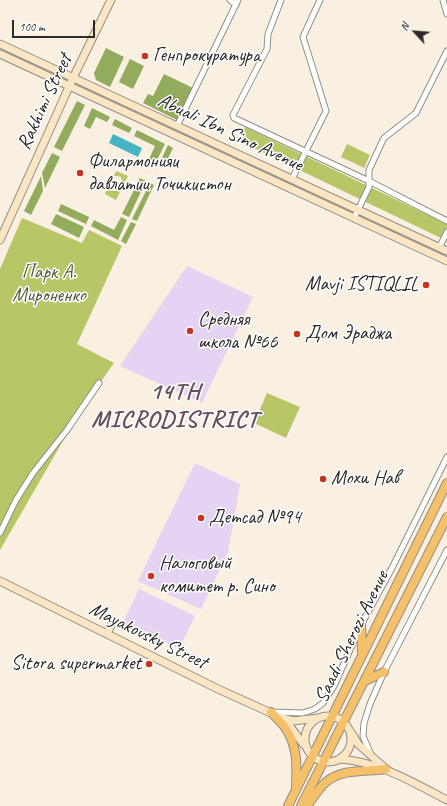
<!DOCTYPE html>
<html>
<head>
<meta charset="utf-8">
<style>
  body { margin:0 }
  #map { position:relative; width:447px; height:806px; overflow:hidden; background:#f9f0e1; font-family:Caveat,sans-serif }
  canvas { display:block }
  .north { position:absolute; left:395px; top:12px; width:40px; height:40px; -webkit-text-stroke:3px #fff; paint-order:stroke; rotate:296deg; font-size:11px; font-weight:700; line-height:16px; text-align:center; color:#2b2b2b }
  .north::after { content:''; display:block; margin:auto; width:14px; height:18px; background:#2b2b2b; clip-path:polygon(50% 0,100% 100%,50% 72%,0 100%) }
  .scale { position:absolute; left:12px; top:20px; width:83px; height:18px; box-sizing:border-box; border:2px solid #2b2b2b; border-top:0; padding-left:5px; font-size:12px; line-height:14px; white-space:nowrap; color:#2b2b2b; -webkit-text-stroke:3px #fff; paint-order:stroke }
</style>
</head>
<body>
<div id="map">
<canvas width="447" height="806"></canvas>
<div class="north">N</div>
<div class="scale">100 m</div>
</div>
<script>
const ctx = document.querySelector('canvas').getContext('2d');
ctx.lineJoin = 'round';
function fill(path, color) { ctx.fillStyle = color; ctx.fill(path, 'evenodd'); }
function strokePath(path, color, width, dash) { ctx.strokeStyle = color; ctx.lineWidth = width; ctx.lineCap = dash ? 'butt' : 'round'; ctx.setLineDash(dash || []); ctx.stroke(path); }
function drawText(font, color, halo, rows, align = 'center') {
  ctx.font = font + ' Caveat,sans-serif'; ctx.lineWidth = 3; ctx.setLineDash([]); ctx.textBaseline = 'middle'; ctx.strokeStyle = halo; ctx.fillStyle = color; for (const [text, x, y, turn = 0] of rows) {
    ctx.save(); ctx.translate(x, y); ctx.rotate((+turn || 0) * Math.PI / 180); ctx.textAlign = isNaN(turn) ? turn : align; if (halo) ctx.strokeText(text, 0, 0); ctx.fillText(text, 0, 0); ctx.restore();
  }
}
const built = new Path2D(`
  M187 266 253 297 202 403 120 366Z
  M195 463 240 484 228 552 201 609 138 581Z
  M139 589 195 616 179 649 123 622Z`);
const green = new Path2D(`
  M245 127 447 224V241L239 141Z
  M347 144 370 155 364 168 341 157Z
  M116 171 128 176 116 200 105 194 106 191 109 189 113 191 117 190C121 186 123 183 121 177L117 176H114Z
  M22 218 82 243 89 230 122 246 77 344 114 363 82 408 0 550V269Z
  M267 393 300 407 286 438 254 423Z`);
const forest = new Path2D(`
  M106 48 124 57 110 87 96 80 94 73Z
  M130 59 144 66 133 89 119 82Z
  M164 74 193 88 177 120 143 103 148 94 153 96Z
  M77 101 85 105 62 151 54 147Z
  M92 108 110 117 107 122 96 117 90 129 84 126Z
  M115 119 132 128 129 133 112 125Z
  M137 130 165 144 156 162 149 159 155 146 134 136Z
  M168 145 173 148 164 166 159 164Z
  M52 153 60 157 45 188 42 173Z
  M41 176 43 191 31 215 24 211Z
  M140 178 146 181 129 217 122 214Z
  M150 183 154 185 137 221 132 219Z
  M61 204 89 217 86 224 58 211Z
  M56 214 84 227 79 238 51 224Z
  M121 217 127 220 118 240 91 226 94 220 114 230Z
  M131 222 136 224 126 244 121 241Z`);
const water = new Path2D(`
  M113 134 142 148 138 157 109 143Z`);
const street = new Path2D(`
  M230 0 236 5
  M281 0 268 34 267 49 233 115 234 118 369 181 447 221
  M443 0 447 14
  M177 126 238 0
  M292 179 326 111 303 37 320 0
  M354 218 369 187V170L382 142 384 138 416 113 447 51
  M439 248 447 232
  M0 533 16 500 33 473 67 430 99 383
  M271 712 303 713 315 709 323 703 334 686 361 625 392 568 447 457
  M371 755 363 736 364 723 370 704 384 672 447 550`);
const secondary = new Path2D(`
  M0 44 447 251
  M0 54 447 261
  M0 240 73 78 111 0
  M0 581 218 689 282 718 293 721 318 718
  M107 634 111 625
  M305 739a23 23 0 1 1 46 0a23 23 0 1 1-46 0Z
  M283 719 289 725 304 745
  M351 732 358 744 385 768
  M340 759C380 762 412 782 447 800`);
const primary = new Path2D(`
  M361 625 362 652
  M365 681 384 672
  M271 712C275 717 280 721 284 726 298 745 297 765 296 787
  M288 806 447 483
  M301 806 447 517
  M307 806C313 798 318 789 326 782 343 768 366 772 386 769`);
const markers = [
  [145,56,4,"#c8321e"],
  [80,173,4,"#c8321e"],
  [426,285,4,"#c8321e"],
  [190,331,4,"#c8321e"],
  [297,334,4,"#c8321e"],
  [323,479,4,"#c8321e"],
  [201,518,4,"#c8321e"],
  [151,576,4,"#c8321e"],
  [149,664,4,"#c8321e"]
];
const poiNames = [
  ["Генпрокуратура",153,56],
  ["Филармонияи",88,162],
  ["давлатии Точикистон",88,185],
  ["Mavji ISTIQLIL",418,285,"right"],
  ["Средняя",198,320],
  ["школа №66",198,343],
  ["Дом Эраджа",305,334],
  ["Мохи Нав",331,479],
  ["Детсад №94",209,518],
  ["Налоговый",159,564],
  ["комитет р. Сино",159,587],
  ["Sitora supermarket",141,664,"right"]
];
const streetNames = [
  ["Rakhimi Street",45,102,-65],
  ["Abuali Ibn Sino Avenue",230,133,25],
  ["Mayakovsky Street",148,636,26],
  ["Saadi Sherozi Avenue",352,637,-64]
];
const parkNames = [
  ["Парк А.",49,273],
  ["Мироненко",49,296]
];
const districtNames = [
  ["14TH",175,393],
  ["MICRODISTRICT",175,421]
];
fill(built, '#e4d3f2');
fill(green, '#b9c668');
fill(forest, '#92ab5c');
fill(water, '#47b4c4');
strokePath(street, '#928e86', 7);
strokePath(secondary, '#928e86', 9);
strokePath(primary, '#928e86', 10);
strokePath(street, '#fff', 5);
strokePath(secondary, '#fbe6c3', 7);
strokePath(primary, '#f4c16a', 8);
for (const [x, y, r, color] of markers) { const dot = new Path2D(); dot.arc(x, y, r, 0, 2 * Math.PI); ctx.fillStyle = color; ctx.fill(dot); strokePath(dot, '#fff', 1.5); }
drawText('20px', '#2b2b2b', '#fff', poiNames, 'left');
drawText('20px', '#2b2b2b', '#fff', streetNames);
drawText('20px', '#565a3d', '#fff', parkNames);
ctx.letterSpacing = '1px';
drawText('bold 24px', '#68525d', '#fff', districtNames);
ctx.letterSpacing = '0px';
</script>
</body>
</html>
